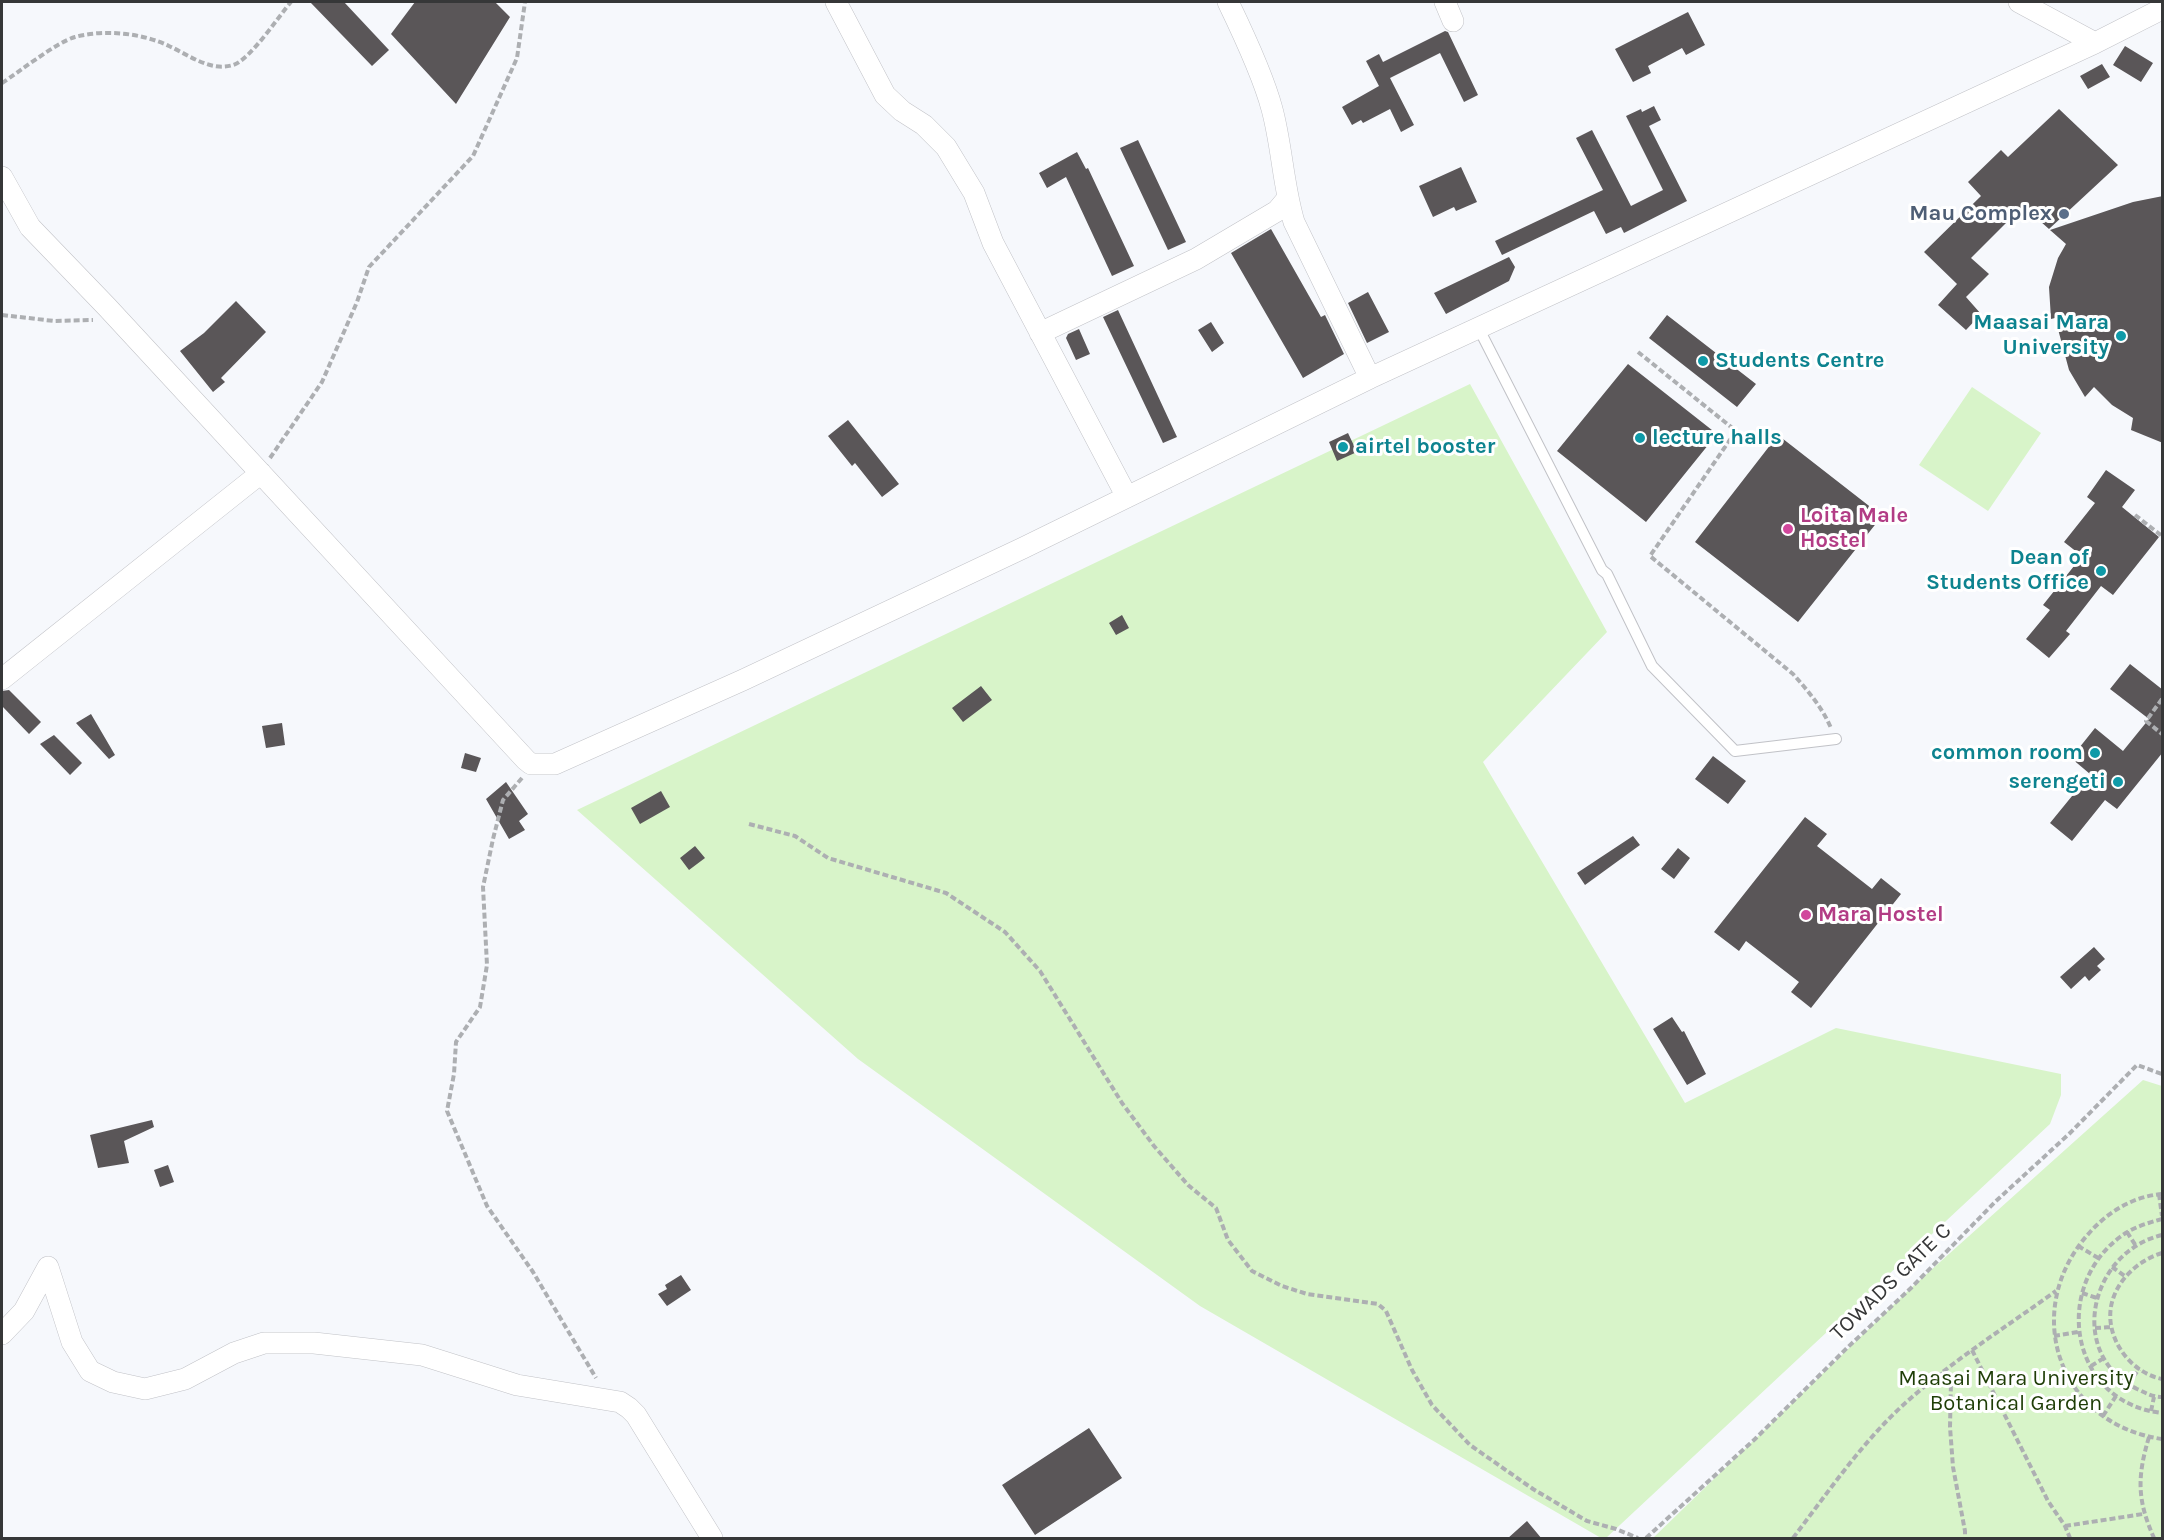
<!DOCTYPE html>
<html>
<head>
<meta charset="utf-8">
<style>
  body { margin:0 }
  #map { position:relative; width:2164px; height:1540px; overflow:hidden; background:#f6f8fc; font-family:Karla,sans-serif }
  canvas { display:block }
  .frame { position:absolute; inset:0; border:3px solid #363738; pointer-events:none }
</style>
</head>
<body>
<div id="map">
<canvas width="2164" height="1540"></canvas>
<div class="frame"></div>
</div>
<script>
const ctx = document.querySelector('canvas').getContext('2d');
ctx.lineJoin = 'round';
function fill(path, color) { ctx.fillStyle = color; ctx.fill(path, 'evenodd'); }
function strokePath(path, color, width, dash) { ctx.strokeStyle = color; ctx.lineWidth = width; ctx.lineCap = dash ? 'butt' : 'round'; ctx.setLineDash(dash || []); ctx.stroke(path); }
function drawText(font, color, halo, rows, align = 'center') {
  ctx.font = font + ' Karla,sans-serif'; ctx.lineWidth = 6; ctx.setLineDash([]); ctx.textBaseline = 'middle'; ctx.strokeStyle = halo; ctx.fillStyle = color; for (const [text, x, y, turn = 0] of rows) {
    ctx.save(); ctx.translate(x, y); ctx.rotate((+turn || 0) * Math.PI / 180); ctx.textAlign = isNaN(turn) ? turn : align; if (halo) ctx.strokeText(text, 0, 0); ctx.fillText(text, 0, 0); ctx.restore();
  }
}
const green = new Path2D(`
  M1470 384 1607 632 1483 762 1685 1103 1836 1028 2061 1074V1095L2050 1124 1606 1538H1601L1200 1306 858 1059 577 810Z
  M1972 387 2041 433 1988 511 1919 465Z
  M2143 1080 2162 1086V1538H1653L1911 1288Z`);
const building = new Path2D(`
  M310 2H344L389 50 372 66Z
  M415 2H495L510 17 456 104 391 34Z
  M1688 12 1705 45 1686 55 1682 48 1648 66 1651 73 1633 82 1615 49Z
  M1445 31 1448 32 1478 95 1464 102 1440 53 1390 78 1414 125 1401 132 1390 109 1363 123 1361 120 1352 125 1342 107 1379 86 1366 61 1379 54 1383 62Z
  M2125 46 2153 63 2141 82 2113 65Z
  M2102 64 2110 77 2088 89 2080 76Z
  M1654 106 1661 120 1649 126 1687 201 1624 233 1621 227 1606 234 1594 211 1502 255 1495 241 1603 190 1576 138 1592 130 1631 206 1663 190 1626 116 1641 109 1642 112Z
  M2059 109 2118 165 2049 229 2023 206 1971 258 1989 274 1966 297 1981 314 1966 330 1938 305 1957 284 1924 252 1981 196 1968 182 2001 150 2008 157Z
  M1138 140 1186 242 1168 250 1120 148Z
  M1077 152 1086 169 1088 168 1134 266 1112 276 1066 177 1047 188 1039 173Z
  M1461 167 1477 202 1456 211 1454 207 1433 217 1419 186Z
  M2163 196V443L2131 430 2133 418 2112 405 2094 387 2085 397 2069 370 2055 318 2051 319 2049 287 2058 258 2066 244 2050 230 2133 202Z
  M1271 229 1321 317 1325 315 1344 354 1303 378 1231 253Z
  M1509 257 1515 267 1509 281 1446 314 1434 293Z
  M1368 292 1389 332 1367 343 1348 303Z
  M236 301 266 332 221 378 225 382 213 392 180 351 204 333Z
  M1118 310 1177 437 1163 443 1103 317Z
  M1667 315 1756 384 1737 407 1649 338Z
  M1211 322 1224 343 1212 352 1198 330Z
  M1079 329 1090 354 1076 360 1066 338 1068 334Z
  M1628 364 1717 434 1646 522 1557 451Z
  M848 420 899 484 882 497 855 463 852 466 828 436Z
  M1348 433 1357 452 1337 461 1329 442Z
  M1778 435 1882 516 1798 622 1695 542Z
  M2106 470 2135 490 2122 507 2159 537 2113 595 2101 586 2066 631 2070 634 2049 658 2026 639 2050 610 2043 605 2082 556 2064 542 2095 503 2087 497Z
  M1122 615 1129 628 1116 635 1109 623Z
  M2130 664 2163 690V752L2117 809 2105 800 2072 841 2050 823 2090 774 2071 758 2095 728 2123 751 2149 719 2110 689Z
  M981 686 992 700 963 722 952 708Z
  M9 690 41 722 29 734 2 706V691Z
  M91 714 115 755 109 759 76 723Z
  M282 723 285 745 266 748 262 726Z
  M54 735 82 763 70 775 40 744Z
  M465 753 481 758 476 772 461 768Z
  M1713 756 1746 781 1728 804 1695 779Z
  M506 782 528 814 519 821 525 830 509 839 486 799Z
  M661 791 670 807 640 824 631 808Z
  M1805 817 1827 834 1817 846 1872 889 1881 878 1901 894 1811 1008 1791 992 1799 982 1746 941 1739 951 1714 932Z
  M1633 836 1640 845 1585 885 1577 873Z
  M695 846 705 858 689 870 680 858Z
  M1678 848 1690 858 1674 879 1661 869Z
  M2094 947 2105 959 2097 966 2101 970 2089 981 2085 976 2071 989 2060 977Z
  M1672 1017 1682 1032 1684 1031 1706 1074 1687 1085 1653 1029Z
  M152 1120 154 1127 124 1141 129 1163 98 1168 90 1135Z
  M168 1165 174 1182 160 1187 154 1170Z
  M681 1275 691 1290 667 1306 658 1294 667 1289 665 1285Z
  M1089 1428 1122 1478 1035 1535 1002 1485Z
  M1527 1521 1542 1539H1507Z`);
const path = new Path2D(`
  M2 83C19 72 57 42 75 37 104 29 142 33 169 46 189 55 210 72 233 65 250 60 278 17 291 2
  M2 315 54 321 93 320
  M1638 352 1736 431 1650 556 1793 674C1808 691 1822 707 1831 728
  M270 458 322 382 357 302 369 267 473 156 517 58 525 2
  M2135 515 2162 536
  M2162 699 2146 721 2162 734
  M522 778 503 800 493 839 483 887 487 965 480 1007 456 1042 454 1074 447 1111 487 1206 533 1272 596 1378
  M749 824 795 836 828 858 946 893 1005 932 1040 971 1122 1103 1154 1146 1188 1185 1216 1208 1228 1240 1252 1271 1282 1286 1307 1294 1378 1304 1386 1311 1412 1370 1432 1405 1470 1445 1533 1489 1587 1521 1616 1529 1638 1538
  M2159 1194 2162 1216
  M2162 1194C2135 1196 2109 1211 2091 1231 2019 1308 2057 1424 2162 1439
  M2162 1219C2148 1223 2133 1227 2120 1237 2051 1289 2071 1403 2162 1413
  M2127 1232 2136 1246
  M2162 1235C2090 1252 2066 1354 2137 1389 2146 1393 2152 1397 2162 1397
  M2078 1246 2100 1259
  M2162 1253C2142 1259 2122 1275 2114 1296 2100 1331 2127 1372 2162 1379
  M2112 1267 2126 1277
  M2082 1293 2097 1298
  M2095 1328 2112 1327
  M2054 1336 2078 1332
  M1972 1350 2048 1501 2065 1526 2070 1538
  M2091 1366 2104 1358
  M1940 1373 1951 1381 1950 1427 1953 1467 1965 1531V1538
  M2128 1384 2139 1369
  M2151 1411 2154 1397
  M2103 1416 2116 1396
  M2149 1437C2137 1477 2137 1500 2154 1538
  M2065 1526 2143 1514
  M1646 1538 1755 1439 1848 1347 1911 1288 1996 1201 2069 1134 2137 1065 2162 1074
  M1793 1538C1826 1495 1861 1444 1901 1407 1949 1363 2003 1329 2056 1291`);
const service = new Path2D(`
  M1479 329 1602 570 1607 574 1652 666 1735 751 1836 739`);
const minor = new Path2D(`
  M836 2 885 95 902 111 924 125 946 147 974 193 993 243 1127 497
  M1228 2C1243 33 1263 75 1272 109 1282 146 1283 185 1294 222L1370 378
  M1445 2 1453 21
  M2019 2 2095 43
  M2 177 30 227 107 307 526 760 531 764H555L743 680 1023 548 1370 378 2095 43 2162 9
  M1040 333 1196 259 1277 211 1287 199
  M2 679 261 473
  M2 1334 24 1311 48 1267 72 1342 90 1371 113 1382 145 1389 185 1379 234 1353 264 1343H314L422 1355 517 1385 620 1402 629 1408 636 1415 712 1538`);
const markers = [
  [2064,214,6,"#5c6f8a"],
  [2121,336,6,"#0f9aa8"],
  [1703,361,6,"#0f9aa8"],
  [1640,438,6,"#0f9aa8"],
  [1343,447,6,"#0f9aa8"],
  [1788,529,6,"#d1479c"],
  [2101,571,6,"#0f9aa8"],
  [2095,753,6,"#0f9aa8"],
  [2118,782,6,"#0f9aa8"],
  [1806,915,6,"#d1479c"]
];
const serviceNames = [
  ["Mau Complex",2052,214]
];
const cultureNames = [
  ["Maasai Mara",2109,323],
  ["University",2109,348],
  ["Students Centre",1715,361,"left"],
  ["lecture halls",1652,438,"left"],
  ["airtel booster",1355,447,"left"],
  ["Dean of",2089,558],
  ["Students Office",2089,583],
  ["common room",2083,753],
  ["serengeti",2106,782]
];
const hotelNames = [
  ["Loita Male",1800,516],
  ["Hostel",1800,541],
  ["Mara Hostel",1818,915]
];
const streetNames = [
  ["TOWADS GATE C",1891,1282,-44]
];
const parkNames = [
  ["Maasai Mara University",2016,1379],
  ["Botanical Garden",2016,1404]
];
fill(green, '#d8f4c9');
fill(building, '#5a5658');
strokePath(service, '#c1c2c7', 12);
strokePath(minor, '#c1c2c7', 22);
strokePath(path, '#adafb2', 4, [6, 3]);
strokePath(service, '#fff', 10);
strokePath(minor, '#fff', 21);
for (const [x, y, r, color] of markers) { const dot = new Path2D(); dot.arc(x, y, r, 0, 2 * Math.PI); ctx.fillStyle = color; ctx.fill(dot); strokePath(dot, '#fff', 2); }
drawText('bold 22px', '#4e5e75', '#fff', serviceNames, 'right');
drawText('bold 22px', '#0d838f', '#fff', cultureNames, 'right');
drawText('bold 22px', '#b23c85', '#fff', hotelNames, 'left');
drawText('22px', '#363738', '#fff', streetNames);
drawText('22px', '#1e3d06', '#fff', parkNames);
</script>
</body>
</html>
